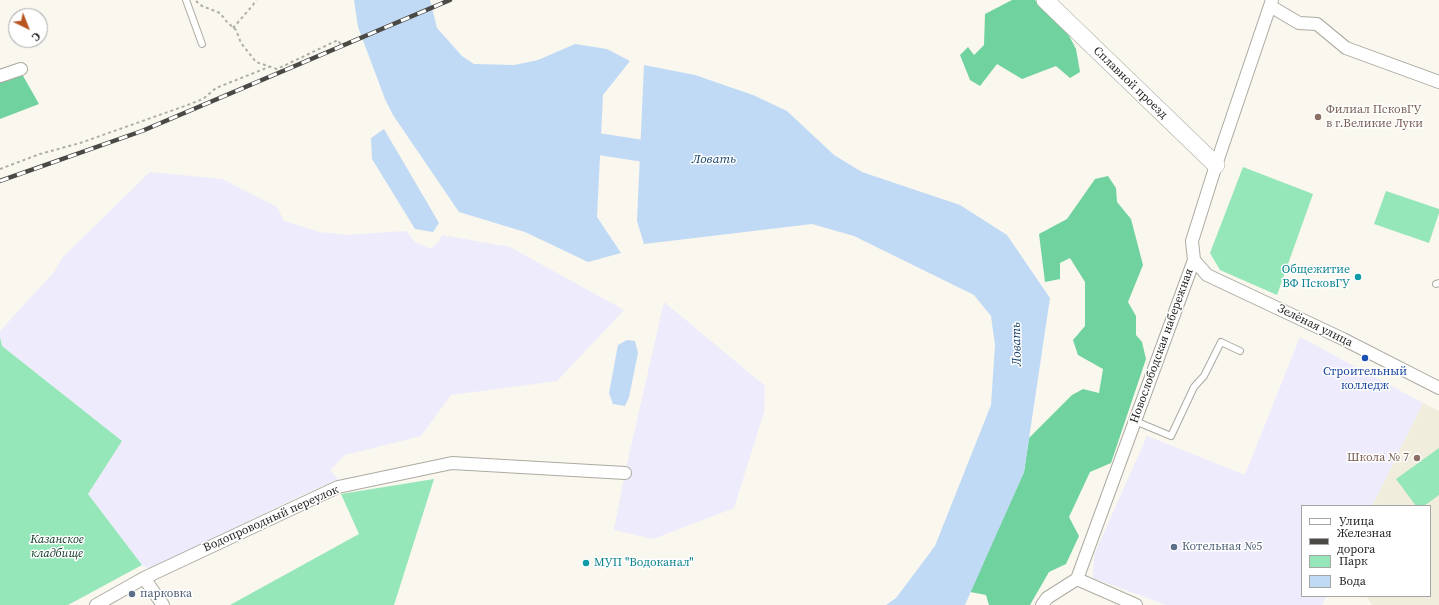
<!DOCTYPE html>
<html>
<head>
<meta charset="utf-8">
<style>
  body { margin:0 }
  #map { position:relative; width:1439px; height:605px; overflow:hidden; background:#f9f7ee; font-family:"Source Serif 4",serif }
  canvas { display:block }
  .legend { position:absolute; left:1301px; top:505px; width:130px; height:92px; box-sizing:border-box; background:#fff; border:1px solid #a5a5a4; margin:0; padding:5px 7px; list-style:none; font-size:12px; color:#1f1f1c }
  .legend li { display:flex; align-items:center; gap:8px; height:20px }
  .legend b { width:20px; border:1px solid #a5a5a4 }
  .north { position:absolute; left:8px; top:8px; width:40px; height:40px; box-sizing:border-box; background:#fff; border:1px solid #a5a5a4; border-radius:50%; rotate:137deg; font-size:11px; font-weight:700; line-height:16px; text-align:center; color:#1f1f1c }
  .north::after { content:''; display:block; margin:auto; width:14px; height:18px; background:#b8551e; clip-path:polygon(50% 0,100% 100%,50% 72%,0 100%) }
</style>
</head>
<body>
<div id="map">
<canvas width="1439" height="605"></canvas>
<ul class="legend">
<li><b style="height:5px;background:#fff"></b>Улица</li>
<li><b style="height:5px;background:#4a4945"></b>Железная дорога</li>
<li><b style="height:11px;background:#95e6b9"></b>Парк</li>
<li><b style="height:11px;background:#c0daf6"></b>Вода</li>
</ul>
<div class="north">С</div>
</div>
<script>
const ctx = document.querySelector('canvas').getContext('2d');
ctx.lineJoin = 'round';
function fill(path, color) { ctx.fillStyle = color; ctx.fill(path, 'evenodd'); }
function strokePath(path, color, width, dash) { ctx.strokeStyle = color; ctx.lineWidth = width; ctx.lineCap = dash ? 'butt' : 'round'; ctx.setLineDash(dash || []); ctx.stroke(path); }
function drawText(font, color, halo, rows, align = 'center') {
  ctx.font = font + ' "Source Serif 4",serif'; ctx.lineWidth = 3; ctx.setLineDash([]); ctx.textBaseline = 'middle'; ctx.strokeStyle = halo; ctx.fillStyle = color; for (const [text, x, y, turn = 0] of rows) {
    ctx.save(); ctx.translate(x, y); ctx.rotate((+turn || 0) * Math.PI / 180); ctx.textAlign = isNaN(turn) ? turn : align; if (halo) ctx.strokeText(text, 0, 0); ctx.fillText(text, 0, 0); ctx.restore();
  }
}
const built = new Path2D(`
  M1423 403 1439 411V605H1372L1366 596H1430V506H1372Z`);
const industrial = new Path2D(`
  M150 172 222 179 277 207 284 221 319 232 347 235 406 231 415 242 430 249 438 243 442 235 510 247 624 310 557 381 451 395 421 436 345 455 330 470 338 479 298 497 150 569 142 565 88 494 122 441 2 346 0 337V331L55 271 62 258Z
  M664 302 765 386 764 412 734 508 653 539 614 530 625 473Z
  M1300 337 1423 403 1372 506H1302V596H1326L1322 605H1166L1093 578 1094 555 1147 436 1245 475Z`);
const green = new Path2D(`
  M1243 167 1313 194 1277 295 1220 270 1210 253Z
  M1386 191 1439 209V213L1429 243 1374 224Z
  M0 337 2 346 122 441 88 494 142 565 68 605H0Z
  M1439 448V495L1424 506H1416L1396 479Z
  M434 479 394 605H230L359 534 341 494Z`);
const forest = new Path2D(`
  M1012 0H1035L1067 32 1076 49 1080 72 1070 78 1056 66 1022 79 997 64 980 86 970 80 960 55 968 47 974 55 984 45 985 14Z
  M22 74 39 104 0 119V82Z
  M1108 176 1116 188 1117 202 1131 219 1143 265 1128 302 1136 316V335L1142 342 1146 359 1111 463 1090 472 1069 517 1079 536 1066 564 1049 572 1030 605H989L986 595 970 592 1024 472 1029 438 1072 395 1083 389 1099 393 1103 369 1078 355 1073 340 1085 326V282L1070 258 1060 263V279L1045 282 1039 234 1067 219 1095 179Z`);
const water = new Path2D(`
  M354 0H430L437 28 462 56 474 64 514 65 538 60 575 44 607 49 630 61 603 95 597 217 621 253 588 262 525 232 459 212 393 115 385 99 358 27Z
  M644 65 695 75 753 95 787 111 834 155 862 172 960 205 1007 235 1050 298 1024 472 965 605H886L896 598 935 546 991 405 995 345 991 316 974 295 854 236 812 224 644 244 637 221Z
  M384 129 439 223 433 232 415 229 372 159 371 138Z
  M627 340 635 341 638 353 629 397 625 406 613 404 609 393 618 345Z`);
const river = new Path2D(`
  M572 140 670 155`);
const path = new Path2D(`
  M196 1 202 6 220 13 227 22 236 30 241 43 256 62 277 69 338 40 341 45 448 0
  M233 28 253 5 256 0
  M0 169 40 154 80 143 185 106 203 99 216 88 269 67`);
const lane = new Path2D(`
  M186 0 202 44
  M1436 284 1439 283
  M1135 421 1171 436 1194 387 1204 376 1221 342 1240 351`);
const street = new Path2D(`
  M1270 6 1299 23 1317 24 1346 48 1439 82
  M0 76 21 69
  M1194 260 1207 275 1343 339 1439 388
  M144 578 163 605
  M1077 579 1136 605
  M96 605 144 578 338 487 452 463 625 473
  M1042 605 1047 598 1077 579 1194 260 1192 241 1216 165 1272 0`);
const secondary = new Path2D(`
  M1045 0 1216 165`);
const rail = new Path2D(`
  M0 181 142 131 450 0`);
const markers = [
  [1318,117,4,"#8d6e63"],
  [1358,277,4,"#0f9aa8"],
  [1365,358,4,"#1a4fb4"],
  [1417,458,4,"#8d6e63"],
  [1174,547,4,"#5c6f8a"],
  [586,563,4,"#0f9aa8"],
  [132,594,4,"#5c6f8a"]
];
const streetNames = [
  ["Сплавной проезд",1130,83,44],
  ["Зелёная улица",1315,326,26],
  ["Новослободская набережная",1162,346,-70],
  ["Водопроводный переулок",271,519,-24]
];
const educationNames = [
  ["Филиал ПсковГУ",1326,110],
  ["в г.Великие Луки",1326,124],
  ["Школа № 7",1409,458,"right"]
];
const cultureNames = [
  ["Общежитие",1350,270],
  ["ВФ ПсковГУ",1350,284],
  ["МУП \"Водоканал\"",594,563,"left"]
];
const transitNames = [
  ["Строительный",1365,372],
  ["колледж",1365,386]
];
const parkNames = [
  ["Казанское",57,540],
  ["кладбище",57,554]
];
const serviceNames = [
  ["Котельная №5",1182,547],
  ["парковка",140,594]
];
const waterNames = [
  ["Ловать",714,160],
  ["Ловать",1017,344,-91]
];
fill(built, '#f1eddd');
fill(industrial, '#edebfc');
fill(green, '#95e6b9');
fill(forest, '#70d29e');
fill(water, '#c0daf6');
strokePath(river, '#c0daf6', 22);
strokePath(lane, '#acaaa1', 8);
strokePath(street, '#acaaa1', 14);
strokePath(secondary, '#acaaa1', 18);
strokePath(path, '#afaea7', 2, [3, 3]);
strokePath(lane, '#fff', 6);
strokePath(street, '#fff', 12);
strokePath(secondary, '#fff', 17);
strokePath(rail, '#4a4945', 4.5);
strokePath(rail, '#fff', 3, [9]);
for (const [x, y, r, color] of markers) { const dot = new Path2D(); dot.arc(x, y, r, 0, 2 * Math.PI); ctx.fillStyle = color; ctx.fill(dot); strokePath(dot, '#fff', 1.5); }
drawText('12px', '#1f1f1c', '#fff', streetNames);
drawText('12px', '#785e54', '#fff', educationNames, 'left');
drawText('12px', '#0d838f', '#fff', cultureNames, 'right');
drawText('12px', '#164399', '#fff', transitNames);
drawText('italic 12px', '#06321e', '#fff', parkNames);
drawText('12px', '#4e5e75', '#fff', serviceNames, 'left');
drawText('italic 13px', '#113f6b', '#fff', waterNames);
</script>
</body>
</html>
